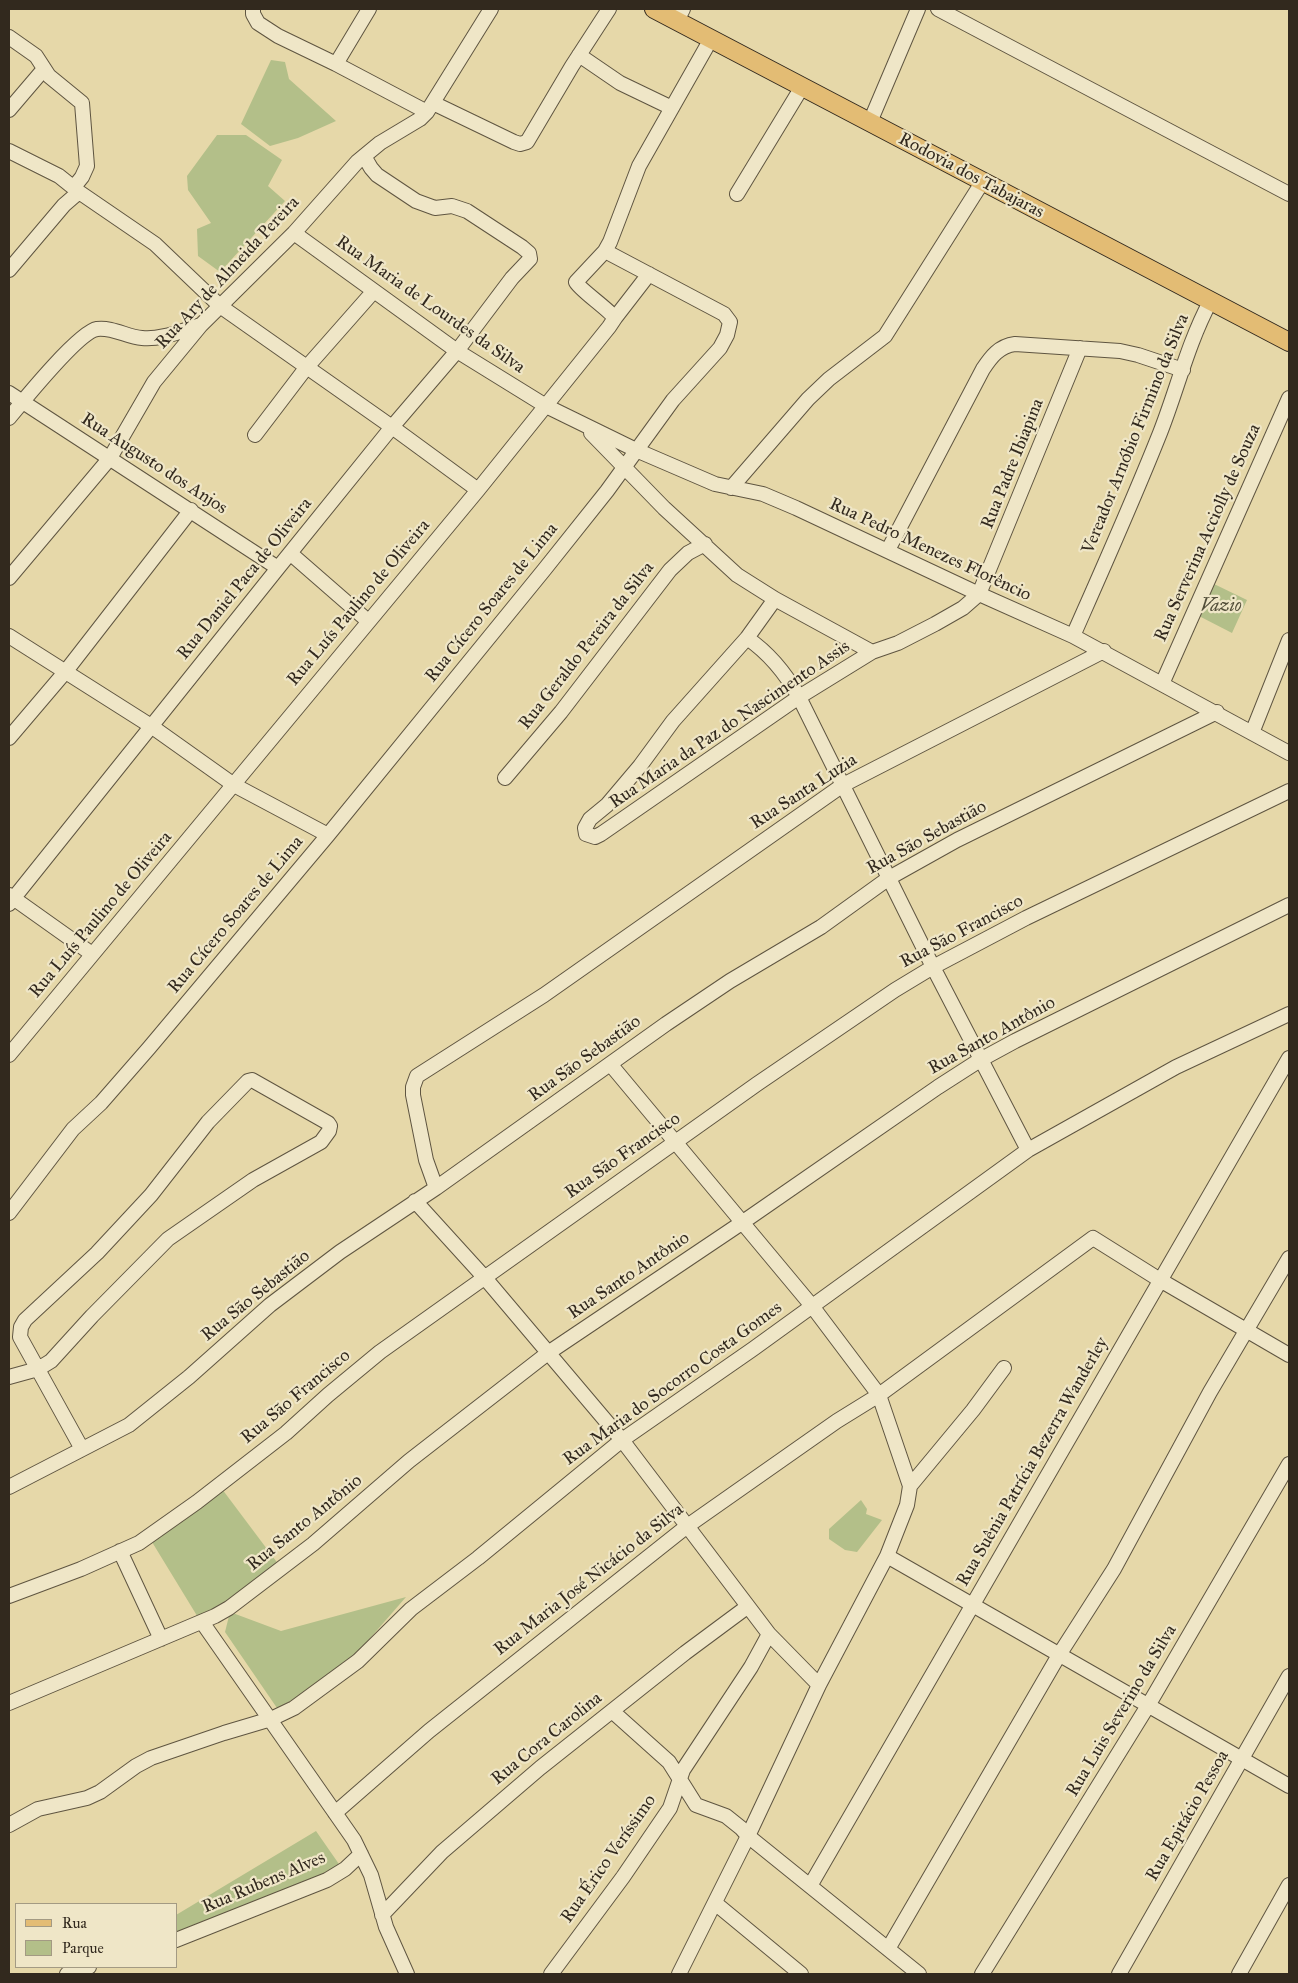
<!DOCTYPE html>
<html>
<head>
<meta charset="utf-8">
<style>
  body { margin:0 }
  #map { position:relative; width:1298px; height:1983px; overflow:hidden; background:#e6d8a9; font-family:"IM FELL Great Primer",serif }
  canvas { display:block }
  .frame { position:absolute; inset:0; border:10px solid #32291e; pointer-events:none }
  .legend { position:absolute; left:15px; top:1903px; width:162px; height:65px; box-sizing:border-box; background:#efe6c7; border:1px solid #a39a83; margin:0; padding:6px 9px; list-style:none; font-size:15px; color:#32291e }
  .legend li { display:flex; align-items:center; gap:10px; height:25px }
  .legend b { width:25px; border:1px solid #a39a83 }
</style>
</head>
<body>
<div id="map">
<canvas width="1298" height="1983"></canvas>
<div class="frame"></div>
<ul class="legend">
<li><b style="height:6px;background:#e3bc74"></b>Rua</li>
<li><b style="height:14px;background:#b3bf89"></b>Parque</li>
</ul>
</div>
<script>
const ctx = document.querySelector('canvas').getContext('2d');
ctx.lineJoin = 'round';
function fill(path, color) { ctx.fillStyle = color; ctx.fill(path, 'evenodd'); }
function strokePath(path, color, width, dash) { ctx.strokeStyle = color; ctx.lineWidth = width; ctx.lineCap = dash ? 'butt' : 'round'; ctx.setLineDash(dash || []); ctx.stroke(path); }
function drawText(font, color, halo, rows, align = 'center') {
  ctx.font = font + ' "IM FELL Great Primer",serif'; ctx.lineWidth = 4.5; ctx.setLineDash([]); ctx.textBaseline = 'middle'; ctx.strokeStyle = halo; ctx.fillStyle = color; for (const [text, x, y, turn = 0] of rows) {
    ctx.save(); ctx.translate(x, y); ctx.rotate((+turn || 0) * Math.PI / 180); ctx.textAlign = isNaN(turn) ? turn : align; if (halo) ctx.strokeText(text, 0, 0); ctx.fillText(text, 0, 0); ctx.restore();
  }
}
const green = new Path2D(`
  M271 60 285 62 289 79 336 121 298 138 270 146 241 124Z
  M217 135H246L282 160 268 186 285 201 220 272 198 256 197 229 211 223 188 190 187 176Z
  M1212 583 1247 600 1232 633 1197 615Z
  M222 1489 279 1565 227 1605 199 1619 152 1542Z
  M861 1500 867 1509 866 1514 882 1520 857 1552 845 1550 829 1539V1529Z
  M406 1597 358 1652 309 1691 277 1708 225 1632 230 1612 281 1631Z
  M316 1831 341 1867 304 1885 176 1937V1915Z`);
const minor = new Path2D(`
  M253 9V14L258 23 278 36 336 64 427 112
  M938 9 1289 194
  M677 21 683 9
  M9 37 36 56 49 76 82 103 87 166 82 177 74 187
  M579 55 620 83 672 108
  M336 64 369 9
  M433 103 514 142 520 144 527 142 572 66 609 9
  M9 110 44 69
  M870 122 918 9
  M9 151 59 176 79 192
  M737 194 802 87
  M294 233 457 351 546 406 636 450 715 484 763 494 796 508 979 594 1073 636 1289 753
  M9 270 64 205 79 192 155 244 220 306 392 427 478 490
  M615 318 649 274
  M9 393 278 568
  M9 418C23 401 79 332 97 329 113 327 127 337 142 338 162 340 183 330 201 325
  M591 433 664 508 737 575 775 599 872 652
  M255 435 306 368 373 292
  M731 488 808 399 829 379 885 336 983 181
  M888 550 983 369C991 357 999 346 1015 344L1120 351 1138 355 1183 370
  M290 553 368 621
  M9 578 110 458 154 382 201 325 294 233 357 162 380 143 420 119 427 112 491 9
  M775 599 747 638 673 721 640 766 607 805 590 819 585 828 586 834 595 837 601 834 799 697 872 652 898 643 935 624 963 608 979 594 1080 348
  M9 636 151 726 234 785 328 835
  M1073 636C1103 568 1133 501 1160 433 1177 390 1188 343 1210 302
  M747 638C769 653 786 674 799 697L933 967 1028 1150
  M1162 684 1289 398
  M1252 733 1289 640
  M9 738 66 671 191 510
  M505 778 561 712 670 570 688 553 705 544
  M9 895 92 954
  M9 904 278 568 392 427 457 351 512 278 530 259 529 253 522 247 467 211 452 206 435 208 416 201 377 175 371 168 364 156
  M9 1055 478 490 609 327 615 318C607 308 579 289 576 282L605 251 610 242 639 166 711 39
  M611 1065 812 1306 879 1395 910 1486 907 1505 887 1556 819 1685 748 1836 679 1974
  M436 1188 426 1160 413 1095V1087L417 1076 544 995 843 785 1104 651
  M415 1201 485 1278 622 1440 769 1634 819 1685
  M9 1213 73 1129 101 1103 149 1048 328 835 544 570 607 491 673 400 720 348 727 335 730 322 724 314 605 251
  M9 1377 38 1369 51 1361 92 1316 168 1239 253 1180 321 1142 329 1131 330 1126 328 1123 252 1080 248 1081 208 1122 151 1195 97 1253 25 1320 21 1327 20 1337 82 1449
  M910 1486 973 1410 1004 1368
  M9 1487 129 1425 189 1377 270 1305 340 1252 436 1188 666 1024 730 981 821 927 889 878 957 840 1217 712
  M120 1551 161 1639
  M887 1556 1289 1786
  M9 1596 81 1569 139 1543 197 1502 286 1433 328 1395 380 1352 757 1084 895 990 933 967 1026 918 1289 791
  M202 1622 354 1840 371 1875 386 1927 407 1974
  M9 1703 215 1616 229 1608 313 1544 409 1461 548 1353 743 1222 938 1087 980 1060 1015 1041 1289 905
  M612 1711 669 1762 696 1805 726 1816 741 1828 748 1836 919 1974
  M335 1813 429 1731 686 1527 837 1421 879 1395 1093 1238 1160 1280 1289 1355
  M9 1825 38 1809 87 1798 100 1792 136 1766 151 1758 224 1733 271 1719 294 1708 358 1661 411 1609 478 1558 622 1440 753 1349 1028 1150 1176 1067 1289 1014
  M810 1886 1289 1058
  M715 1903 801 1974
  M382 1915 442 1852 540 1768 685 1653 747 1607
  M176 1940 327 1880 345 1869 361 1854
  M888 1949 1059 1655 1114 1569 1210 1392 1289 1258
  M67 1974 89 1967
  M551 1974 623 1877 670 1808 683 1770 751 1667 769 1634
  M982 1974 1149 1704 1289 1464
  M1119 1974 1289 1676
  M1239 1974 1289 1885`);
const major = new Path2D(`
  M654 9 1289 342`);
const streetNames = [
  ["Rodovia dos Tabajaras",971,176,28],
  ["Rua Ary de Almeida Pereira",228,273,-47],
  ["Rua Maria de Lourdes da Silva",430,305,35],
  ["Vereador Arnóbio Firmino da Silva",1136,434,-68],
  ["Rua Augusto dos Anjos",154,464,33],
  ["Rua Padre Ibiapina",1013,464,-68],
  ["Rua Serverina Acciolly de Souza",1208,533,-66],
  ["Rua Pedro Menezes Florêncio",930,550,25],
  ["Rua Daniel Paca de Oliveira",245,579,-51],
  ["Rua Luís Paulino de Oliveira",359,603,-50],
  ["Rua Cícero Soares de Lima",492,603,-51],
  ["Rua Geraldo Pereira da Silva",587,646,-52],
  ["Rua Maria da Paz do Nascimento Assis",730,725,-34],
  ["Rua Santa Luzia",804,792,-33],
  ["Rua São Sebastião",927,838,-29],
  ["Rua Luís Paulino de Oliveira",101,915,-50],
  ["Rua Cícero Soares de Lima",236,915,-50],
  ["Rua São Francisco",962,932,-28],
  ["Rua Santo Antônio",992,1036,-29],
  ["Rua São Sebastião",585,1059,-36],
  ["Rua São Francisco",623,1156,-35],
  ["Rua Santo Antônio",629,1276,-34],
  ["Rua São Sebastião",256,1296,-39],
  ["Rua Maria do Socorro Costa Gomes",673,1384,-36],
  ["Rua São Francisco",296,1397,-40],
  ["Rua Suênia Patrícia Bezerra Wanderley",1033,1462,-60],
  ["Rua Santo Antônio",305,1523,-39],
  ["Rua Maria José Nicácio da Silva",589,1580,-38],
  ["Rua Luis Severino da Silva",1122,1711,-59],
  ["Rua Cora Carolina",547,1739,-39],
  ["Rua Epitácio Pessoa",1188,1816,-60],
  ["Rua Érico Veríssimo",609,1859,-55],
  ["Rua Rubens Alves",264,1883,-23]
];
const parkNames = [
  ["Vazio",1221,607]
];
fill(green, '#b3bf89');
strokePath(minor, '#5f5541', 16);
strokePath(major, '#32291e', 20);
strokePath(minor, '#efe6c7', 14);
strokePath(major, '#e3bc74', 18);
drawText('18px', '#32291e', '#efe6c7', streetNames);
drawText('italic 18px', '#524e39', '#efe6c7', parkNames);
</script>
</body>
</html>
